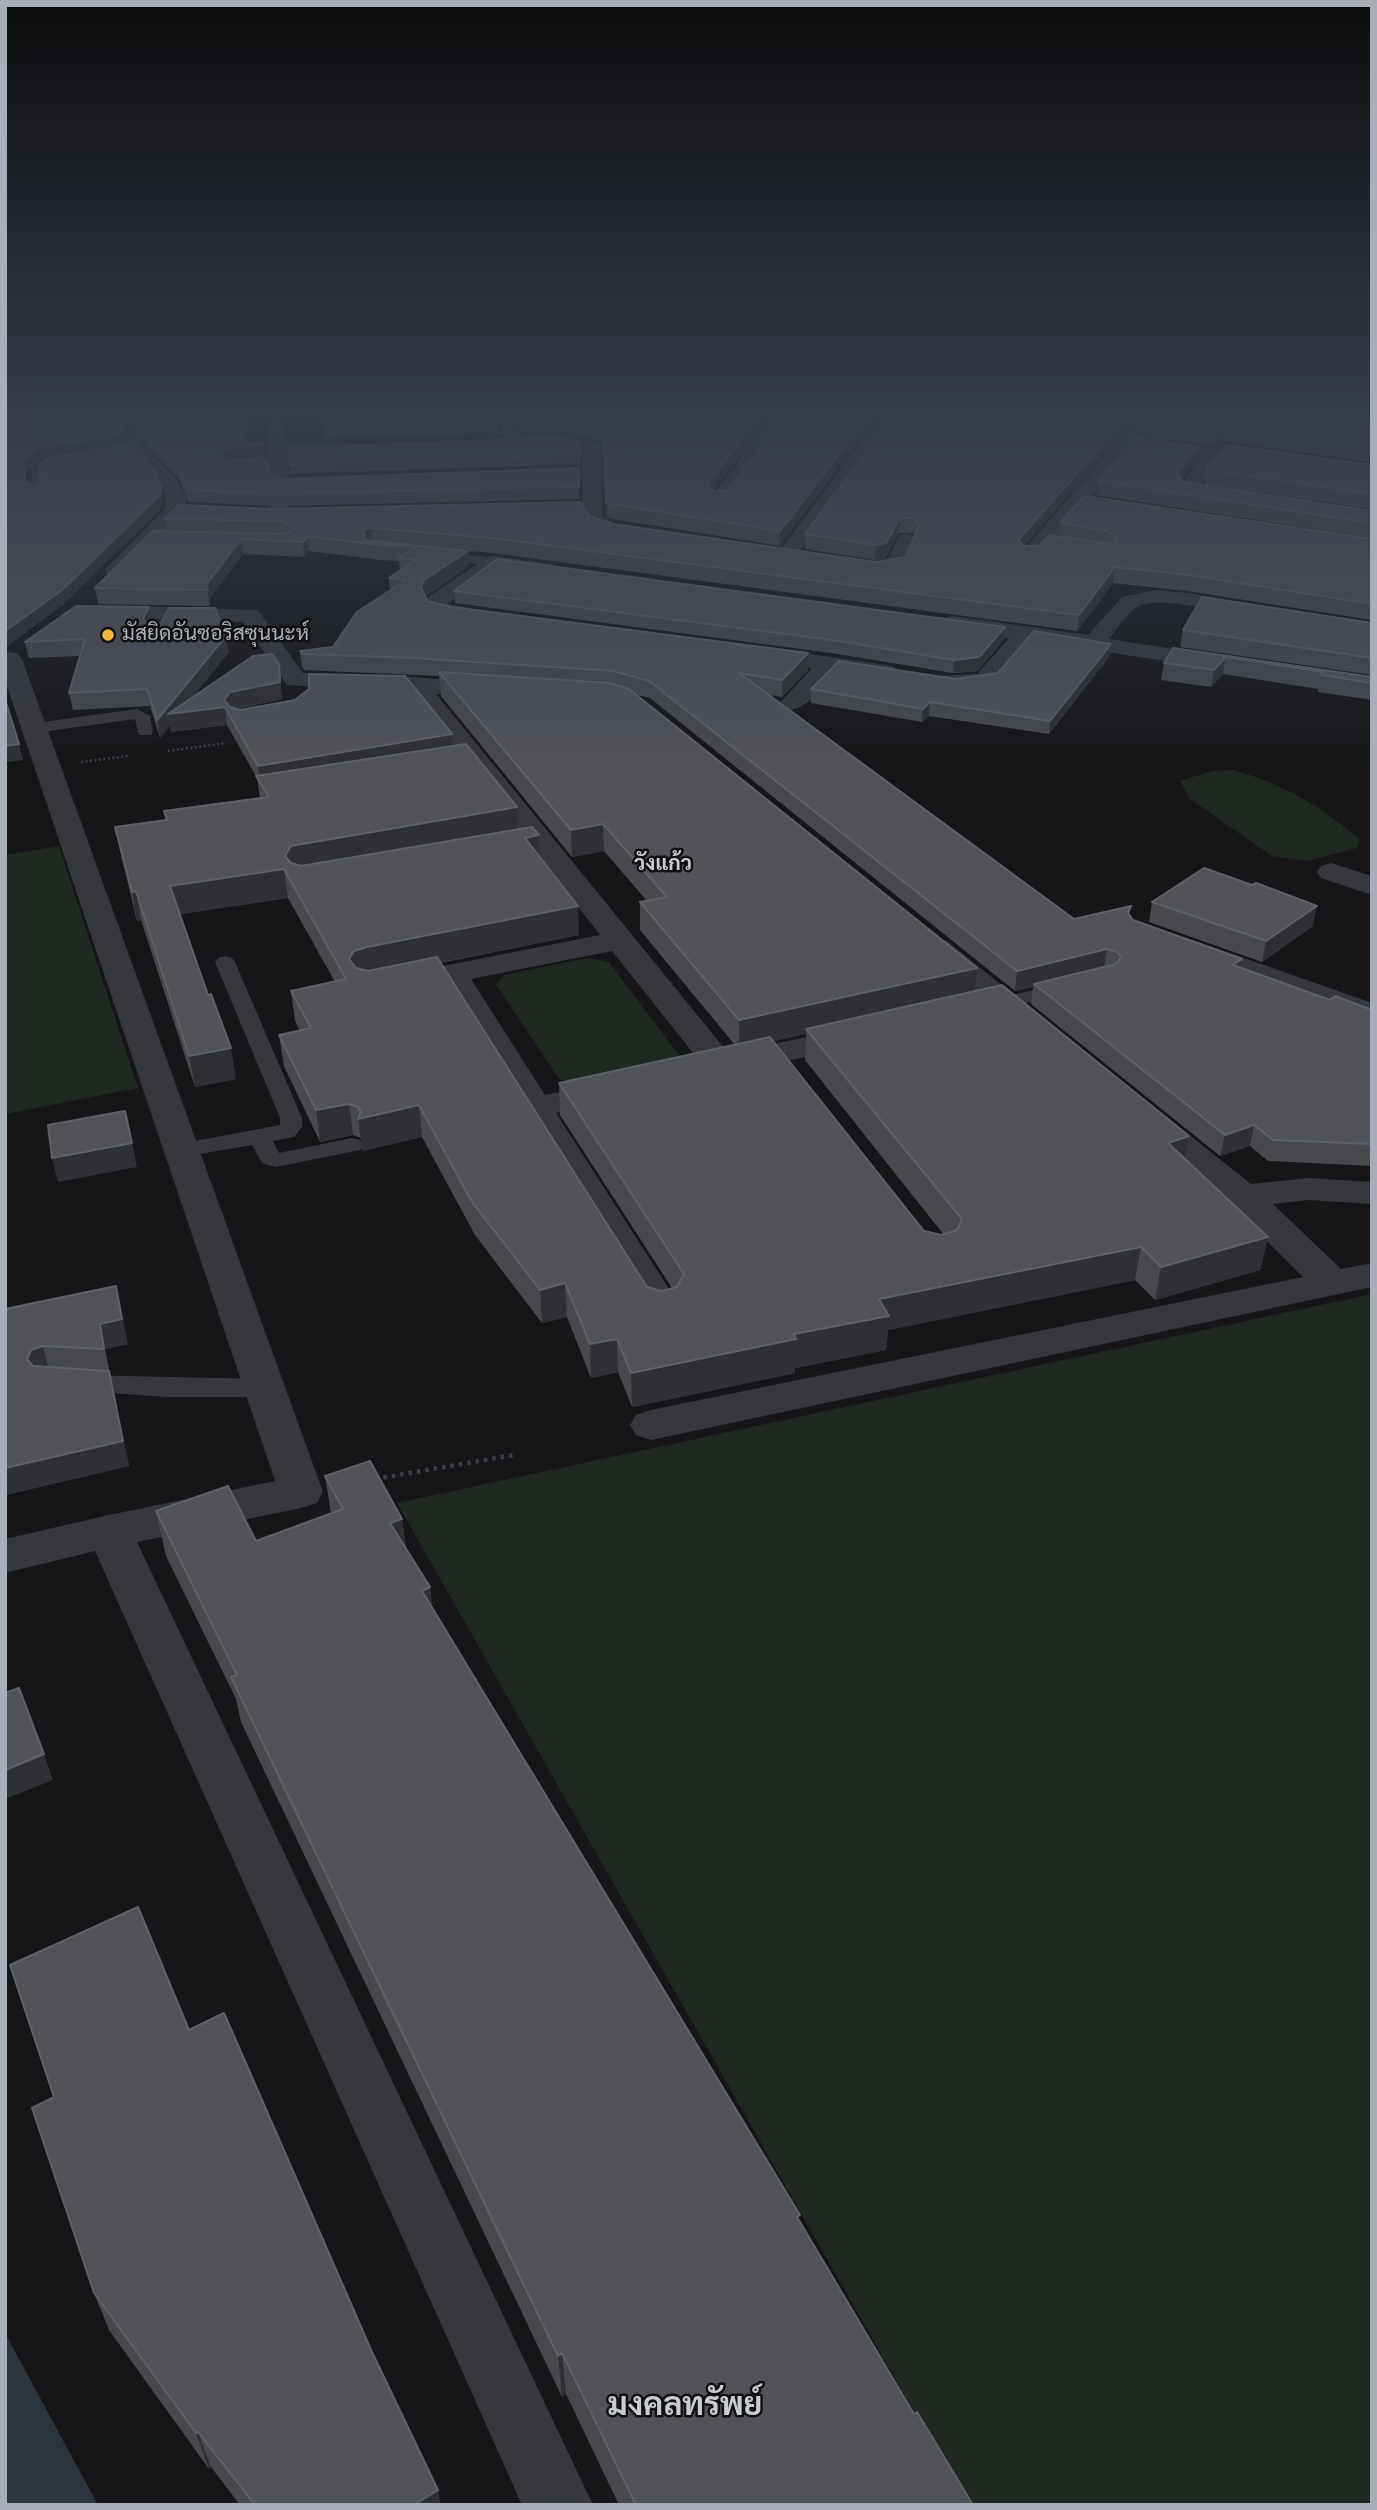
<!DOCTYPE html>
<html>
<head>
<meta charset="utf-8">
<style>
  body { margin:0 }
  #map { position:relative; width:1377px; height:2510px; overflow:hidden; background:#161618; font-family:"Source Sans 3",sans-serif }
  canvas { display:block }
  .frame { position:absolute; inset:0; border:7px solid #a8adb8; pointer-events:none }
</style>
</head>
<body>
<div id="map">
<canvas width="1377" height="2510"></canvas>
<div class="frame"></div>
</div>
<script>
const ctx = document.querySelector('canvas').getContext('2d');
ctx.lineJoin = 'round';
function fill(path, color) { ctx.fillStyle = color; ctx.fill(path, 'evenodd'); }
function strokePath(path, color, width, dash) { ctx.strokeStyle = color; ctx.lineWidth = width; ctx.lineCap = dash ? 'butt' : 'round'; ctx.setLineDash(dash || []); ctx.stroke(path); }
function drawText(font, color, halo, rows, align = 'center') {
  ctx.font = font + ' "Source Sans 3",Sarabun,sans-serif'; ctx.lineWidth = 5; ctx.setLineDash([]); ctx.textBaseline = 'middle'; ctx.strokeStyle = halo; ctx.fillStyle = color; for (const [text, x, y, turn = 0] of rows) {
    ctx.save(); ctx.translate(x, y); ctx.rotate((+turn || 0) * Math.PI / 180); ctx.textAlign = isNaN(turn) ? turn : align; if (halo) ctx.strokeText(text, 0, 0); ctx.fillText(text, 0, 0); ctx.restore();
  }
}
const green = new Path2D(`
  M1233 770C1279 782 1325 808 1360 840L1357 848 1308 861 1272 856 1190 799 1180 781 1212 771Z
  M59 846 138 1088 5 1114V855Z
  M587 958 609 962 679 1055 671 1064 578 1084 559 1079 496 985 504 975Z
  M1372 1294V2505H967L397 1503Z`);
const water = new Path2D(`
  M5 2333 98 2505H5Z`);
const pathFar2 = new Path2D(`
  M168 751 226 743
  M81 762 128 756`);
const pathFar1 = new Path2D(`
  M375 1479 514 1455`);
const path = new Path2D(`
  M375 1479 383 1478`);
const service = new Path2D(`
  M73 456 77 457V463L42 471V492L36 496 32 495V466Z
  M438 551 493 558 500 562 493 566 433 558 431 555Z
  M137 709 150 716 153 732 151 735H139L135 719 35 733 27 728 35 723Z
  M225 956 232 958 235 962 302 1118V1127L294 1137 273 1141 279 1153 352 1138 360 1140 363 1145 360 1150 276 1167 262 1163 252 1145 182 1157 174 1155 171 1150 174 1145 280 1125V1118L215 962 218 958Z
  M1063 983 1070 985 1073 989 1070 993 1002 1009 995 1007 992 1003 995 999Z
  M79 1375 264 1379 273 1382 277 1388 273 1394 264 1397H166L70 1390 66 1384 70 1378Z`);
const minor = new Path2D(`
  M133 417H151L141 445 176 478 187 499 182 515 124 574H108L105 569 165 509C170 481 138 466 123 446Z
  M267 417H285V443L340 442 349 447 340 452 286 454 291 483 285 515 282 519H268L265 515 271 483 267 449Z
  M499 417H517L520 434H563L598 443 601 447 602 516 615 524 648 530 651 534 648 538C628 543 595 535 582 518L583 450 563 445 506 444Z
  M772 417H790L727 503H713L710 499Z
  M880 417H898L792 561H778L774 557 778 553Z
  M1139 417H1157L1141 439 1222 450 1224 454 1200 485 1238 492 1241 496 1238 500 1231 502 1180 493 1177 489 1202 458 1133 449 1037 559H1023L1019 555 1023 551Z
  M906 534 913 536 916 540 903 571 875 575 844 571 841 566 844 561C858 558 872 563 887 561L899 536Z
  M493 556 545 563 553 564 556 569 553 574 545 575 497 569 447 604 488 612 491 617 488 622 480 624 429 614 425 602 428 597 486 558Z
  M1155 590 1188 593 1249 604 1257 606 1260 611 1257 616 1249 618C1222 613 1164 595 1139 606 1127 612 1118 628 1109 639L1227 657 1231 662 1227 667 1219 669 1032 641C1021 654 1009 674 995 684 979 695 950 690 933 686L930 681 933 676 977 674 1009 638 944 628 941 623 944 618 952 616 1088 635 1122 597Z
  M99 605 258 610 303 673 415 677 500 685 503 690 500 695 491 697 436 694 729 1054 855 1026 867 1029 872 1036 867 1043 721 1076 709 1073 612 951 471 979 545 1095 609 1081 621 1084 626 1091 621 1098 556 1113 682 1309 676 1318 662 1322 648 1318 442 985 428 987 417 985 412 978 417 971 428 969 600 935 410 693 287 685 243 622 91 617 88 612 91 607Z
  M755 646 886 665 894 667 898 672 894 677 886 679 836 672C821 687 805 715 782 709L779 704 812 668 747 658 743 653 747 648Z
  M10 652 18 654 22 659 323 1492 317 1503 301 1508 137 1542 593 2505H522L95 1551 5 1573V1539L109 1515 275 1481 5 680V653Z
  M1331 863 1372 876V895L1321 878 1317 872 1321 866Z
  M936 939 947 941 1040 1016 1044 1023 1040 1030 1028 1033 1016 1030 925 955 921 948 925 941Z
  M1193 940 1372 1003V1024L1182 956 1178 949 1182 942Z
  M1146 1106 1158 1110 1251 1184 1309 1178 1372 1182V1204L1309 1200 1273 1204 1341 1269 1372 1263V1287L651 1440 636 1435 630 1425 636 1415 651 1410 1303 1277 1230 1204 1134 1124 1128 1117 1134 1110Z`);
const wall = new Path2D(`
  M498 417 499 432 327 439 325 425Z
  M518 417H769L713 491H727L784 417 780 546 607 518 604 447 600 441 563 431H522Z
  M892 417H1137L1024 546H1039L1059 536 1060 523 1372 539V620L1187 591 1113 583 1077 631 493 553 468 551 469 566 425 597 427 601 452 607 808 670 782 697 770 695 1074 919 1131 906 1129 915 1133 920 1242 959 1240 967 1330 1000 1372 1010V1166L1268 1161 1250 1146 1220 1156 1031 1004 1033 987 1015 991 650 698 637 695 975 991 1189 1136 1185 1158 1268 1237 1260 1270 1155 1300 1135 1280 888 1330 886 1350 795 1368V1373L632 1407 618 1372 591 1378 567 1317 542 1323 475 1235 422 1137 362 1151 361 1138 353 1135 320 1142 284 1066 279 1035 300 1031 295 1021 291 991 335 982 288 898 180 914 236 1079 195 1087 141 920 137 921 121 855 115 827 166 820 164 811 260 798 257 778 227 725 171 732 170 725 160 738 150 706 73 710 69 693 80 656 29 658 25 642 149 607 152 623 151 624 229 652 191 698 279 664 282 699 236 709 453 746 518 829 539 835 540 858 579 935 440 963 647 1287 662 1291 672 1288 560 1115 559 1083 735 1045 640 930V902L647 901 604 851 572 857 441 696 439 676 304 670 302 667 300 651 333 647 390 591 389 578 400 570 399 561 380 560 309 551 304 557 243 554 209 599 210 606 98 604 95 588 167 531 165 519 273 509 589 516 613 524 876 562 906 557 915 536 913 533H899L885 559 875 560 805 549V534ZM806 1034 805 1060 944 1235H941L924 1231 773 1041Z
  M1372 417V462L1226 441 1211 445 1146 437 1148 423Z
  M142 432 246 443 263 442 264 457 270 473 280 479 579 468V499L275 506 189 502 179 478 144 444Z
  M580 443V464L290 474 288 448Z
  M1197 460 1181 479 1184 482 1372 511V538L1096 495 1098 481Z
  M1372 465V509L1204 484 1206 470Z
  M454 591 1005 627 1004 640 978 671 953 673 831 653 455 603Z
  M1372 623V675L1180 647 1183 630Z
  M1173 648 1372 677V700L1318 692V689L1223 674 1211 687 1161 680 1164 663Z
  M1109 657 1049 734 929 716 922 722 811 703V689L955 679Z
  M1252 885 1313 926 1262 962 1149 922 1152 902Z
  M5 1309 128 1344 105 1349 110 1374 109 1373 129 1466 5 1495Z
  M325 1476 402 1519 406 1549 430 1587 432 1608 914 2414 973 2505H619L566 2394 562 2397 241 1722 236 1699 166 1556 156 1511 256 1541 331 1513Z
  M189 2030 372 2352 438 2490 440 2505H240L211 2467 209 2469 109 2330 94 2293Z`);
const shadedWall = new Path2D(`
  M125 417H131L121 447 38 460 25 473 27 492 23 461 36 448Z
  M248 417H253L245 447 263 445 264 457 220 468 218 456 225 449 241 443Z
  M759 417H769L708 497V483Z
  M868 417H877L780 546V531Z
  M1127 417H1137L1016 555 1018 540Z
  M1229 428 1226 441 1211 445 1213 432Z
  M1199 446 1197 460 1175 486 1177 472Z
  M161 487 163 499 162 508 63 605 5 648V631Z
  M900 518 899 533 885 559 875 560 876 545Z
  M371 528 372 543H365L363 530Z
  M308 536 309 551 304 557 303 542Z
  M241 539 243 554 209 599 206 585Z
  M468 551 469 566 426 596 423 603 421 587 424 580Z
  M1115 567 1113 583 1077 631 1079 615Z
  M149 607 152 623 146 634 143 618Z
  M1005 627 1004 640 978 671 953 673 954 660Z
  M226 636 229 652 180 713 225 707 227 725 171 732 170 725 160 738 157 720Z
  M1111 644 1109 657 1049 734 1050 721Z
  M808 653V670L782 697V680Z
  M1226 657 1223 674 1211 687 1214 670Z
  M279 664 282 699 232 709 224 700 230 692Z
  M930 702 929 716 922 722 923 709Z
  M452 734 453 752 260 781 258 766Z
  M19 744 23 760 7 762 5 746Z
  M5 756 8 768 5 769Z
  M517 807 518 835 295 874 285 856 291 846Z
  M603 824 604 851 572 857 571 830Z
  M539 835 540 863 525 838Z
  M284 869 288 898 175 915 170 886Z
  M136 891 141 920 137 921 132 892Z
  M578 906 579 935 370 976 358 980 349 959 354 951 367 947Z
  M1317 906 1313 926 1262 962 1266 941Z
  M1107 949 1104 968 1034 984 1033 987 1015 991 1017 971Z
  M1242 959 1238 978 1233 965Z
  M977 968 974 997 806 1029V1034L739 1049V1020Z
  M231 1048 236 1079 195 1087 189 1056Z
  M349 1104 353 1135 320 1142 316 1110Z
  M419 1105 422 1137 362 1151 358 1119Z
  M1254 1125 1250 1146 1220 1156 1225 1135Z
  M1189 1136 1183 1168 1168 1143Z
  M132 1143 137 1167 58 1182 52 1158Z
  M1268 1237 1260 1270 1155 1300 1161 1267Z
  M1141 1247 1135 1280 888 1330 886 1350 795 1368V1373L632 1407 631 1373 794 1334 879 1299Z
  M565 1283 567 1317 542 1323 540 1290Z
  M116 1286 128 1344 105 1349 110 1374 100 1324Z
  M617 1339 618 1372 591 1378 590 1344Z
  M43 1346 49 1370 38 1375 27 1359 31 1350Z
  M109 1371 129 1466 5 1495V1468Z
  M402 1519 408 1564 390 1523Z
  M430 1587 435 1633 422 1591Z
  M44 1754 53 1780 5 1799V1770Z
  M562 2353 566 2394 562 2397 558 2356Z
  M198 2432 211 2467 209 2469 196 2433Z
  M438 2490 440 2505H414Z`);
const building = new Path2D(`
  M5 417H125L119 435 36 448 23 461 25 480 32 486 40 484V463L47 458 128 445 154 471 161 487 160 495 61 591 5 631Z
  M148 417H248L241 443 263 442V445L225 449 218 456 225 461 265 458 269 466 267 471 280 479 579 468V487L273 494 187 490 177 466 142 432Z
  M325 417H498V419L325 425Z
  M521 417H759L708 483 713 491H727L784 417H868L780 531 606 503 603 433 600 428 562 418H522Z
  M892 417H1127L1018 540 1025 546H1039L1050 535 1108 544 1117 539 1108 531 1060 523 1084 496 1372 539V604L1189 575 1115 567 1079 615 492 538 371 528 363 530 365 540 468 551 424 580 421 587 427 601 452 607 808 653 782 680 739 673 1074 919 1131 906 1128 913 1133 920 1242 959 1233 965 1330 1000 1335 996 1372 1010V1144L1273 1140 1254 1125 1225 1135 1034 984 1116 964 1121 957 1117 952 1107 949 1017 971 649 681 613 671 414 658 302 654 300 651 333 647 357 612 406 580 389 578 415 560 399 558 415 546 378 545 308 536 303 542 241 539 206 585 208 590 95 588 153 531 284 534 294 529 284 521 165 519 179 505 273 509 580 502 589 516 613 524 876 562 906 557 919 526 914 518H900L886 543 876 545 805 534Z
  M1152 417H1372V448L1229 428 1213 432 1148 423Z
  M552 438 580 443V456L289 465 288 448Z
  M1136 438 1199 446 1177 472 1184 482 1372 511V523L1098 481Z
  M1227 445 1372 465V494L1206 470Z
  M497 559 1005 627 979 657 954 660 832 640 454 591Z
  M1202 597 1372 623V658L1183 630Z
  M76 606 149 607 143 618 147 625 160 624 169 608H215L226 636 157 720 147 689 69 693 85 639 25 642Z
  M1034 631 1111 644 1050 721 930 702 923 709 811 689 839 661 955 679 998 673Z
  M1173 648 1372 677V683L1321 675 1322 672 1226 657 1214 670 1164 663Z
  M272 654 279 664 280 682 230 692 224 700 230 707 240 710 295 700 309 689V674L405 676 452 734 258 766 225 707 168 714 253 656Z
  M439 672 610 683 629 689 977 968 739 1020 640 902 667 897 603 824 571 830Z
  M5 699 19 744 5 746Z
  M466 744 517 807 291 846 285 856 291 863 301 866 532 827 539 835 525 838 578 906 367 947 354 951 349 959 356 968 368 971 437 957 647 1287 662 1291 677 1287 684 1274 559 1083 770 1037 924 1231 941 1235 957 1230 962 1219 806 1029 1002 985 1189 1136 1168 1143 1268 1237 1161 1267 1141 1247 879 1299 889 1316 794 1334 796 1339 631 1373 617 1339 590 1344 565 1283 540 1290 472 1202 419 1105 358 1119 361 1112 358 1107 349 1104 316 1110 279 1035 311 1028 291 991 346 979 284 869 170 886 208 995 211 994 231 1048 189 1056 136 891 132 892 115 827 167 820 164 811 269 797 256 776Z
  M1204 868 1252 885 1256 883 1317 906 1266 941 1152 902Z
  M125 1111 132 1143 52 1158 48 1125Z
  M116 1286 122 1319 100 1324 104 1349 43 1346 31 1350 27 1359 33 1366 109 1371 123 1441 5 1468V1309Z
  M370 1461 402 1519 390 1523 430 1587 422 1591 800 2215 797 2217 914 2414 917 2412 973 2505H636L562 2353 558 2356 231 1677 237 1675 156 1511 228 1486 256 1541 343 1509 325 1476Z
  M19 1688 44 1754 5 1770V1693Z
  M138 1907 189 2030 224 2013 372 2352 438 2490 414 2505H255L198 2432 196 2433 94 2293 32 2108 54 2097 10 1965Z`);
const markers = [
  [108,635,7,"#f1b935"]
];
const farPoinames = [
  ["มัสยิดอันซอริสซุนนะห์",122,635]
];
const farNeighbourhoodnames = [
  ["วังแก้ว",663,865]
];
const nearNeighbourhoodnames = [
  ["มงคลทรัพย์",685,2408]
];
fill(green, '#202822');
fill(water, '#2c353c');
strokePath(pathFar2, '#3d3f44', 2.5, [2, 2.5]);
strokePath(pathFar1, '#3d3f44', 4.5, [3.5, 5]);
strokePath(path, '#3d3f44', 5, [4.5, 7]);
fill(service, '#37383d');
fill(minor, '#37383d');
fill(wall, '#47494d');
fill(shadedWall, '#2f3033');
fill(building, '#525359');
strokePath(building, '#5f6168', 2);
const sky = ctx.createLinearGradient(0, 0, 0, 768);
sky.addColorStop(0, '#0c0c0d');
sky.addColorStop(0.54, '#363c48');
sky.addColorStop(1, '#363c4800');
ctx.fillStyle = sky;
ctx.fillRect(0, 0, 1377, 768);
for (const [x, y, r, color] of markers) { const dot = new Path2D(); dot.arc(x, y, r, 0, 2 * Math.PI); ctx.fillStyle = color; ctx.fill(dot); strokePath(dot, '#111113', 2.5); }
drawText('21px', '#a8adb8', '#111113', farPoinames, 'left');
drawText('bold 21px', '#c9ccd4', '#111113', farNeighbourhoodnames);
drawText('bold 32px', '#c9ccd4', '#111113', nearNeighbourhoodnames);
</script>
</body>
</html>
